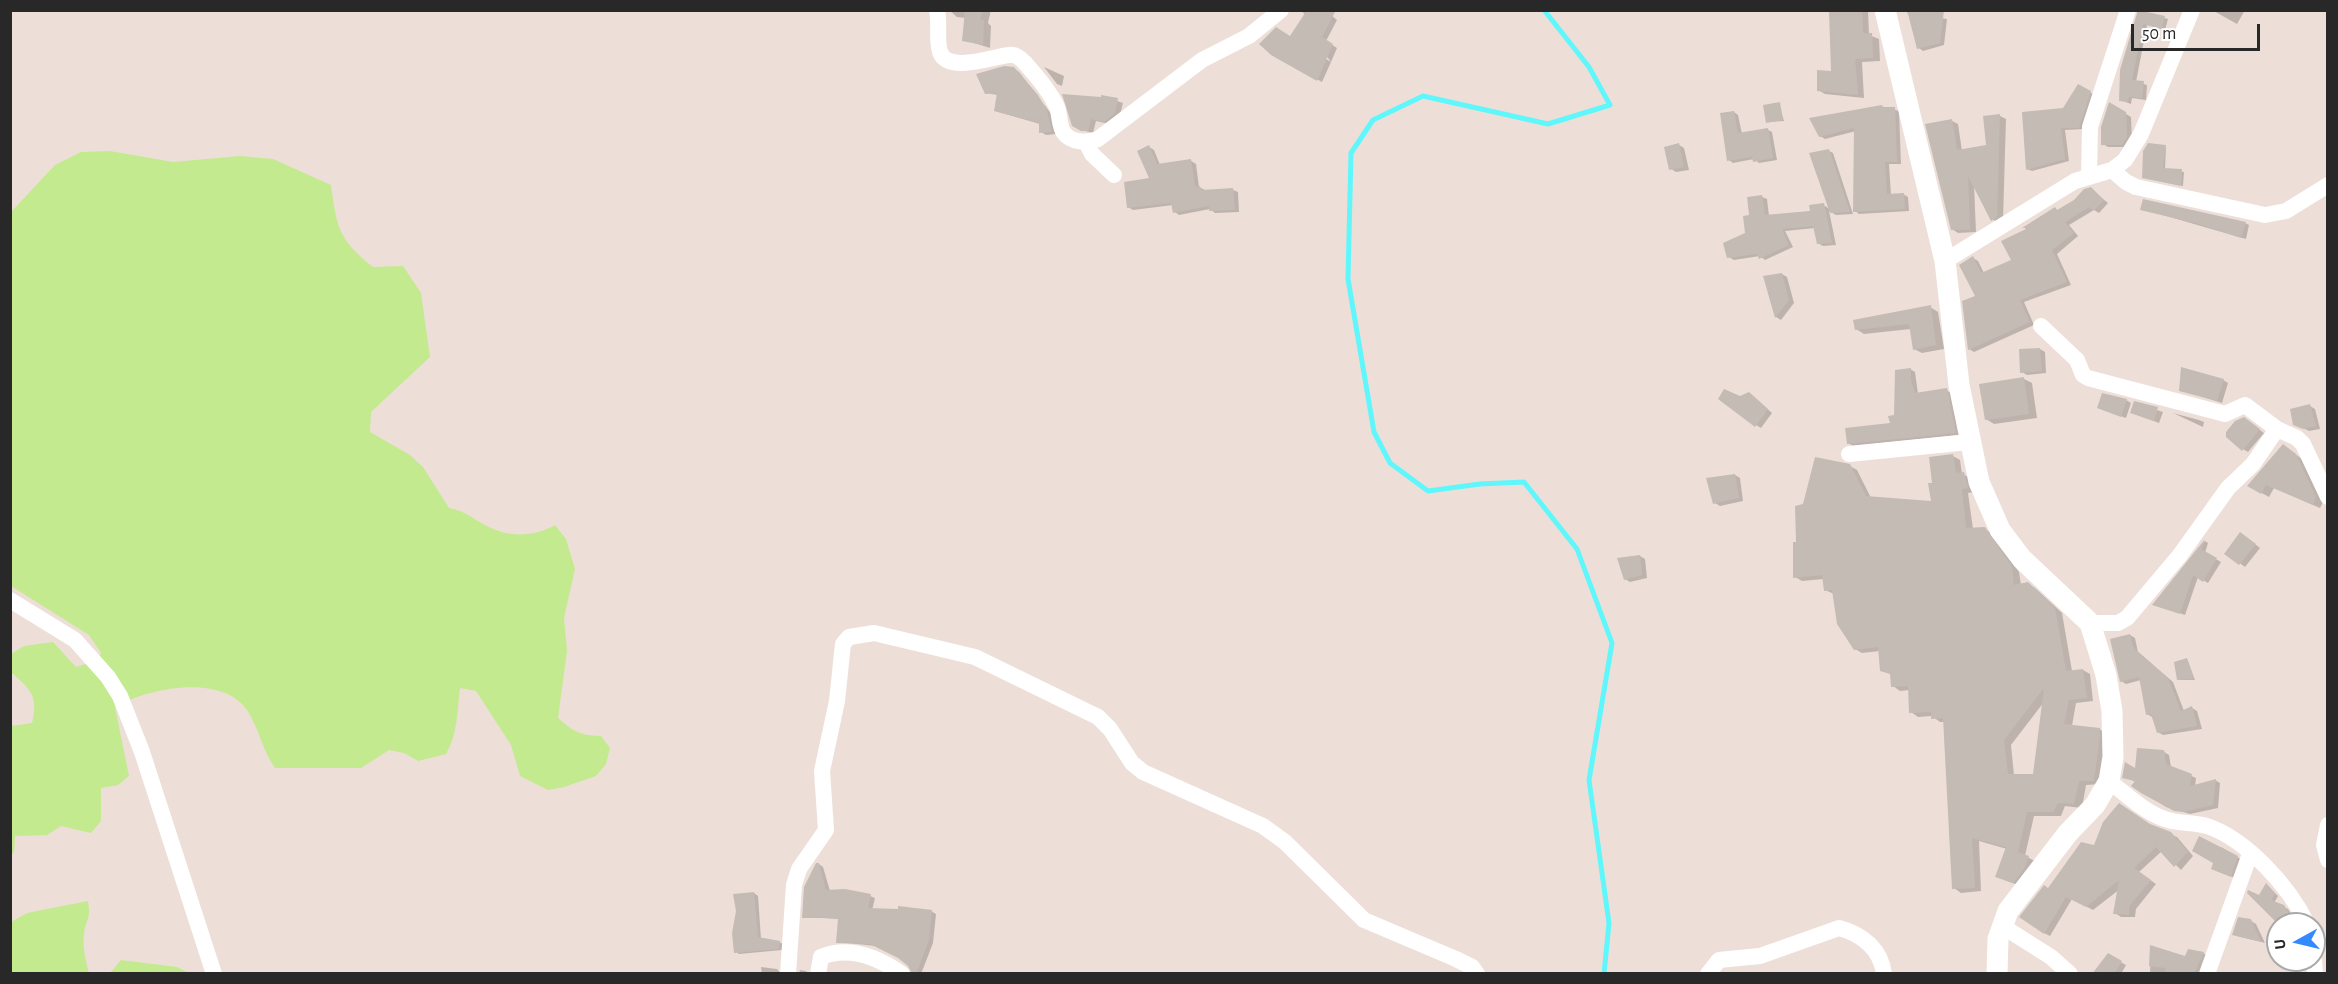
<!DOCTYPE html>
<html>
<head>
<meta charset="utf-8">
<style>
  body { margin:0 }
  #map { position:relative; width:2338px; height:984px; overflow:hidden; background:#eddfd8; font-family:"Alegreya Sans",sans-serif }
  canvas { display:block }
  .frame { position:absolute; inset:0; border:12px solid #282828; pointer-events:none }
  .north { position:absolute; left:2266px; top:912px; width:60px; height:60px; box-sizing:border-box; background:#fff; border:2px solid #a9a9a9; border-radius:50%; rotate:262deg; font-size:16px; font-weight:700; line-height:24px; text-align:center; color:#282828 }
  .north::after { content:''; display:block; margin:auto; width:21px; height:27px; background:#338aff; clip-path:polygon(50% 0,100% 100%,50% 72%,0 100%) }
  .scale { position:absolute; left:2131px; top:24px; width:129px; height:27px; box-sizing:border-box; border:3px solid #282828; border-top:0; padding-left:8px; font-size:18px; line-height:21px; white-space:nowrap; color:#282828; -webkit-text-stroke:4px #fff; paint-order:stroke }
</style>
</head>
<body>
<div id="map">
<canvas width="2338" height="984"></canvas>
<div class="frame"></div>
<div class="north">U</div>
<div class="scale">50 m</div>
</div>
<script>
const ctx = document.querySelector('canvas').getContext('2d');
ctx.lineJoin = 'round';
function fill(path, color) { ctx.fillStyle = color; ctx.fill(path, 'evenodd'); }
function strokePath(path, color, width, dash) { ctx.strokeStyle = color; ctx.lineWidth = width; ctx.lineCap = dash ? 'butt' : 'round'; ctx.setLineDash(dash || []); ctx.stroke(path); }
const green = new Path2D(`
  M110 151 173 162 240 156 273 159 331 185C337 228 338 239 373 267L403 266 421 293 430 357 371 412 370 432 410 455 423 467 449 508C467 511 475 521 491 528 512 538 536 536 555 525L566 539 575 569 564 618 567 651 558 718C572 731 582 736 601 736L610 748 606 764 596 776 564 787 548 790 520 776 511 745 476 691 460 688C457 712 458 733 446 754L418 761 404 753 389 750 361 768H275C262 750 259 728 247 710 221 673 148 688 115 707L129 776 118 785 101 788V821L91 833 61 826 47 835 15 836 14 852 11 855V726L32 723C39 696 30 689 11 672V654L24 646 53 642 76 667 98 660 101 653 89 635 11 586V212L55 165 81 152Z
  M88 901C91 921 86 918 84 934 82 948 86 961 89 973H11V922L27 913Z
  M121 960 177 967 189 973H110Z`);
const shadow = new Path2D(`
  M949 10H991L988 23 991 26 990 48 964 40 966 18 957 17Z
  M1301 10H1325L1337 20 1326 41 1337 48 1331 62 1301 23 1306 16Z
  M1831 10H1868L1869 35 1879 39 1880 61 1862 62 1864 98 1825 94 1818 90 1833 73Z
  M1905 10H1938V18L1947 19 1944 45 1923 51 1919 48 1910 16Z
  M2139 10 2168 19 2165 30 2147 25 2136 82 2147 85 2146 100 2132 98 2131 104 2120 100Z
  M2212 10H2245L2237 24Z
  M1277 29 1331 62 1322 82 1272 54Z
  M1044 67 1064 76 1062 86 1057 84Z
  M1014 69 1019 72 1052 115 1056 134 1046 135 1041 132 1040 124 995 111 998 95 986 93Z
  M2078 86 2095 95 2084 129 2065 130 2069 161 2032 171 2027 169Z
  M1102 96 1123 103 1120 115 1109 124 1096 121 1093 133 1081 130Z
  M1779 104 1784 121 1767 122Z
  M2110 104 2131 117 2132 140 2128 147H2108L2103 144Z
  M1881 106 1899 111 1901 164H1889L1891 195 1903 194 1908 197 1909 211 1859 214 1855 211 1856 131 1825 139 1820 136Z
  M1734 112 1738 115 1742 134 1768 130 1772 132 1777 160 1759 163 1754 159 1733 163 1729 160Z
  M2000 116 2006 119 2003 220 1998 223 1992 219 1974 184 1976 232 1958 233 1952 229V121L1958 124 1962 151 1988 146 1985 117Z
  M1679 145 1684 148 1689 170 1676 172 1671 169Z
  M1149 147 1154 150 1160 165 1191 161 1196 164 1199 187 1205 190H1233L1238 192 1239 212 1215 213 1210 209 1179 215 1175 212 1173 205 1133 210 1128 207 1151 180Z
  M2166 147 2165 170 2184 172 2183 186 2146 178Z
  M1829 151 1833 153 1853 214 1836 215 1829 211 1836 245 1823 246 1818 243 1815 228 1785 231 1793 247 1765 260 1760 256 1734 260 1729 257 1747 234 1751 217 1762 197 1767 199 1769 216 1812 212 1823 205 1830 209Z
  M2091 189 2108 203 2099 213 2094 210 2069 225 2078 236 2057 254 2071 285 2024 302 2034 325 1974 352 1969 349 1977 297 1973 258 1978 261 1984 273 2013 261 2028 230 2025 228 2055 209 2059 211Z
  M2142 209 2245 223 2249 225 2246 239Z
  M1782 274 1787 277 1794 303 1781 320 1776 317 1765 277Z
  M1930 307 1938 312 1944 349 1922 353 1914 349 1911 329 1864 334 1856 329Z
  M2040 349 2045 352 2046 373 2027 375 2022 372Z
  M1910 369 1915 372 1918 394 1946 390 1951 393 1960 435 1853 446 1848 443 1891 424Z
  M2024 379 2032 383 2037 418 1994 424 1986 419Z
  M2223 380 2228 383 2222 403 2181 390Z
  M1754 397 1772 413 1761 428 1756 425 1740 398Z
  M2126 400 2131 403 2126 418 2103 410Z
  M2135 403 2163 412 2159 423 2137 415Z
  M2310 406 2315 409 2320 429 2309 431 2295 424Z
  M2173 413 2199 420 2204 422 2203 427Z
  M2249 422 2264 433 2248 452 2243 449Z
  M2290 450 2303 460 2323 502 2320 508 2274 488 2269 497 2249 486Z
  M1953 456 1960 460 1962 474 1971 478 1974 492 1968 493 1973 529H1984L1992 533 2019 572 2021 585 2028 584 2035 588 2062 613 2072 671 2083 670 2090 674 2093 701 2076 703 2072 726 2099 729 2106 733 2101 784 2086 785 2082 808 2065 806 2061 816H2034L2025 856 2035 861 2021 886 2004 880 2007 849 1979 841 1981 891 1961 893 1954 888 1945 722H1940L1932 716 1918 717 1911 712 1910 690 1900 691 1893 686 1892 675 1882 670 1880 651 1862 653 1855 649 1834 594 1825 590 1824 579 1802 581 1795 577 1797 507 1804 505 1850 466 1857 470 1871 498 1932 502 1934 484ZM2044 702 2035 776 2014 775 2011 745Z
  M1735 475 1740 478 1743 501 1720 506 1715 503Z
  M2246 537 2260 548 2245 567 2226 553Z
  M2205 541 2208 543 2205 553 2221 562 2208 583 2198 577 2185 615 2154 604Z
  M1640 556 1645 559 1647 578 1630 582 1625 579Z
  M2130 635 2135 638 2138 652 2173 682 2184 711 2192 708 2197 711 2202 729 2163 735 2158 732 2152 717 2147 714 2141 680 2126 684 2121 681Z
  M2187 659 2195 680H2180L2178 679Z
  M2164 752 2169 755 2171 767 2196 778 2195 786 2215 780 2220 783 2218 808 2190 814 2166 807 2134 785 2136 782 2124 777Z
  M2151 826 2177 837 2193 856 2181 870 2162 851 2139 872 2156 884 2136 909 2135 917H2121L2115 913 2120 889 2093 910 2072 899 2050 936 2044 933 2049 889 2095 847Z
  M2221 847 2242 860 2235 878 2217 871Z
  M819 864 823 867 830 891 870 896 875 898 872 910 931 911 936 914 933 943 921 974H913L912 968 900 958 876 946 838 942 839 919 804 917Z
  M2267 885 2278 896 2274 903 2288 909 2293 918 2290 924H2280L2260 896Z
  M754 893 758 896 761 939 779 942 783 944 782 950 739 954 736 952Z
  M2251 921 2256 924 2265 943 2234 935Z
  M2328 936V947L2322 940Z
  M2151 947 2185 958 2203 953 2208 956 2200 974H2150Z
  M2108 955 2126 965 2121 974H2094Z
  M761 967 777 969 781 974H762Z
  M800 970 806 971 809 974H799Z`);
const stream = new Path2D(`
  M1544 10 1589 67 1610 105 1548 124 1423 96 1373 120 1351 153 1348 279 1374 432 1390 463 1428 491 1480 484 1524 482 1577 549 1612 643 1589 780 1609 923 1604 974`);
const building = new Path2D(`
  M965 10H983L980 20H984L983 45 962 41Z
  M1307 10H1336L1322 37 1333 44 1317 81 1271 55 1259 44 1276 27 1290 36Z
  M1829 10H1862L1863 33H1872L1873 58 1855 59 1858 95 1817 91V70L1831 71Z
  M1907 10H1944L1940 43 1917 49Z
  M2138 10 2165 16 2162 29 2143 24 2132 80 2144 81 2142 98 2129 97 2128 102 2119 101 2120 70Z
  M1004 66 1014 67 1038 95 1047 111 1052 132 1039 133V123L994 111 997 93 985 94 976 74Z
  M2078 84 2091 91 2079 128H2061L2065 159 2026 170 2022 112 2063 108Z
  M1062 94 1101 97V95L1118 98 1115 113 1104 122 1091 119 1088 131H1081L1072 126Z
  M1780 102 1783 120 1766 123 1763 105Z
  M2109 102 2126 112 2127 137 2122 145H2101V127Z
  M1882 105V107H1895L1897 162H1885L1887 194 1904 193 1905 209 1853 212 1854 128 1819 137 1809 118Z
  M1734 111 1738 133 1768 128 1773 158 1753 162 1752 157 1727 161 1720 113Z
  M2000 114 1997 217 1991 221 1968 176 1970 230H1951L1925 124 1952 119 1957 150 1986 145 1983 116Z
  M1679 143 1684 167 1669 170 1664 147Z
  M2148 143 2166 145 2163 168 2182 169 2181 186 2142 178 2143 151Z
  M1149 145 1157 164 1191 159 1195 187 1200 186 1201 190 1233 188 1235 210 1209 211V206L1173 213 1171 203 1127 208 1124 182 1149 178 1137 151Z
  M1829 149 1850 212 1830 213 1809 153Z
  M2091 187 2104 200 2093 211 2089 207 2065 222 2074 233 2052 250 2067 282 2020 300 2030 322 1968 350 1962 301 1975 296 1959 265 1973 256 1981 273 2011 260 2001 241 2028 228H2022L2055 207 2057 210 2074 200 2084 189Z
  M1762 195 1765 215 1810 211 1809 205 1824 203 1832 243 1817 244 1813 226 1782 229 1789 245 1759 259 1757 254 1727 258 1723 243 1745 233 1743 216 1749 215 1747 197Z
  M2143 199 2246 222 2241 238 2199 224 2140 210Z
  M1782 273 1789 300 1775 318 1763 276Z
  M1931 305 1936 345 1913 350 1909 324 1855 330 1853 320Z
  M2040 348 2042 371 2020 373 2019 349Z
  M2181 367 2224 379 2217 401 2179 391Z
  M1911 368V381L1915 393 1947 388 1956 433 1847 444 1845 428 1890 423 1888 416 1894 415 1895 370Z
  M2024 377 2029 414 1985 420 1979 384Z
  M1724 389 1740 396 1749 392 1768 409 1755 427 1718 399Z
  M2102 393 2127 399 2121 417 2097 408Z
  M2134 401 2158 407 2154 421 2130 413Z
  M2310 404 2316 426 2303 429 2293 425 2290 409Z
  M2244 417 2260 429 2242 451 2226 437V432L2235 421Z
  M2283 444 2296 454 2316 497 2313 505 2266 485 2261 494 2247 486Z
  M1953 454 1956 473 1964 472 1968 488 1962 489 1966 528 1985 527 2012 567 2014 585 2028 582 2055 608 2066 671 2083 669 2087 698 2069 700 2064 724 2100 728V736L2094 781H2079L2074 804 2058 803 2053 812H2027L2018 852 2029 856 2024 869 2013 883 1995 877 2006 847 1972 838 1975 888 1952 889 1943 718 1931 719V712L1909 713 1908 686 1891 687 1890 674 1880 671 1878 647 1854 650 1837 624 1832 590 1824 591 1822 575 1793 578V542H1796L1795 506 1803 504 1815 457 1850 464 1866 496 1931 501 1928 483H1932L1929 457ZM2044 688 2033 774H2008L2004 740Z
  M1735 474 1739 498 1713 504 1706 478Z
  M2240 532 2256 544 2239 565 2224 554Z
  M2205 539 2201 549 2217 558 2203 582 2193 575 2180 614 2152 605Z
  M1640 555 1642 575 1624 580 1617 558Z
  M2130 634 2133 647 2168 678 2181 711 2192 706 2197 726 2157 733 2151 714 2146 715 2139 677 2120 682 2110 639Z
  M2187 658 2194 679 2177 680 2174 662Z
  M2137 748 2164 750 2166 764 2192 774 2190 786 2216 779 2213 805 2184 812 2174 811 2141 793 2131 786 2135 781 2122 778 2125 762 2135 768Z
  M2119 803 2150 824 2171 832 2188 852 2174 867 2156 847 2134 868 2151 880 2130 905 2129 915 2113 914 2119 880 2086 907 2066 897 2044 934 2019 917 2044 885 2048 888 2081 842 2094 845 2103 822Z
  M2199 836 2238 856 2231 877 2211 869 2213 863 2192 851Z
  M816 863H819L826 890 845 889 871 894 868 908 898 909V906L932 910 929 940 916 974H912L908 966 898 958 870 944 836 943 838 918H802L804 887Z
  M2266 883 2275 893 2271 900 2284 905 2290 915 2286 924H2278L2247 893 2248 890 2259 895Z
  M754 892 758 937 780 941 779 949 734 953 732 933 736 911 733 894Z
  M2238 917 2251 919 2261 942 2232 935Z
  M2150 945 2185 956 2188 949 2204 952 2194 974H2165L2166 968 2149 966Z
  M2108 953 2122 961 2114 974H2092Z`);
const minor = new Path2D(`
  M937 10C940 23 936 39 940 52 948 74 995 56 1009 55 1016 54 1020 58 1025 63 1037 77 1049 90 1057 107 1060 115 1059 127 1064 133 1071 143 1088 143 1098 139L1202 60 1249 36 1281 10
  M1086 142 1092 154 1114 175
  M2112 170 2126 182 2136 187 2265 215 2286 211 2328 185
  M2089 176 2090 127 2128 10
  M1945 261 2075 181 2112 170 2125 160 2141 134 2192 10
  M2041 326 2077 360 2083 375 2088 378 2225 414 2245 405 2277 429
  M1849 454 1969 442
  M10 600 75 640 108 677 120 696 142 752 214 974
  M2090 623H2118L2127 618 2180 555 2228 488 2253 464 2277 429 2297 438 2303 444 2328 497
  M2109 781C2126 794 2142 810 2162 818 2175 824 2192 822 2207 826 2246 839 2290 887 2307 924
  M2328 825 2324 845 2328 860
  M2002 926 2051 957 2070 974
  M2314 960 2315 974
  M788 974 794 885 799 869 826 830 822 771 837 701 843 644 849 637 874 633 975 657 1098 717 1110 729 1132 763 1143 772 1263 826 1285 842 1364 920 1456 959 1472 967 1477 974
  M818 974 821 957C850 945 879 958 902 974
  M1708 974 1719 960 1760 956 1839 928C1862 934 1881 949 1884 974
  M2207 974 2250 854`);
const tertiary = new Path2D(`
  M1885 10 1945 261 1959 385 1979 482 2000 530 2022 559 2090 623 2106 675 2112 711 2113 757 2109 781 2095 805 2068 833 2008 911 1998 939 1997 974`);
fill(green, '#c3ea8e');
fill(shadow, '#0003');
strokePath(stream, '#5ff7fb', 5);
fill(building, '#c4bbb4');
strokePath(minor, '#fff', 16);
strokePath(tertiary, '#fff', 21);
</script>
</body>
</html>
